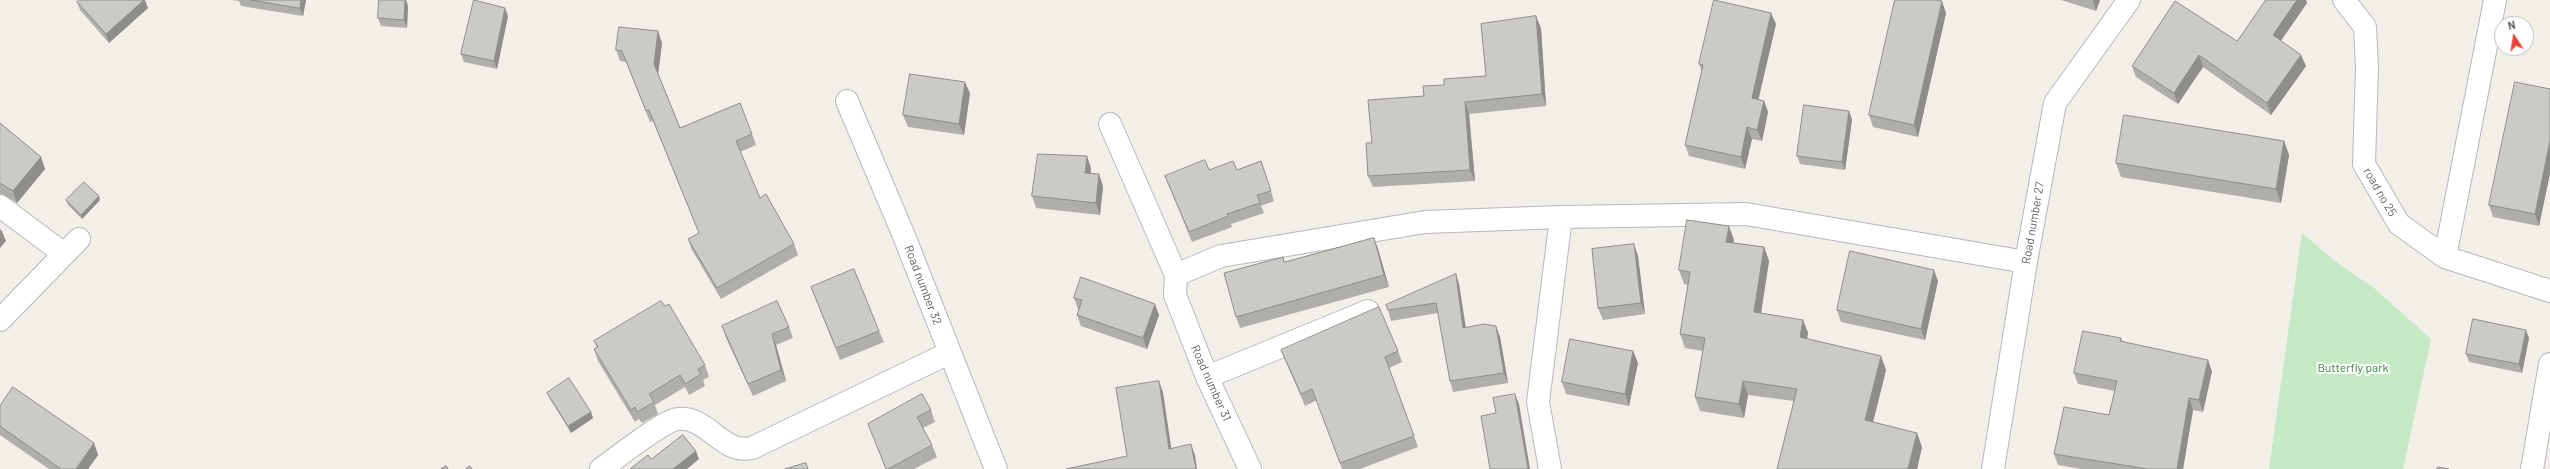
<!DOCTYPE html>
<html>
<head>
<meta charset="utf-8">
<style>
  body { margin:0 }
  #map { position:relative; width:2550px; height:469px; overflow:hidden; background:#f1efe8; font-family:Barlow,sans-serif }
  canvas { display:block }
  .north { position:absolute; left:2494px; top:16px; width:40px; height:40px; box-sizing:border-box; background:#fff; border:1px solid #bfc1c3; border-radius:50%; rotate:348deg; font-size:11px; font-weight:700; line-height:16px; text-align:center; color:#5f6368 }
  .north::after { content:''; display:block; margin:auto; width:14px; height:18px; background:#ea4335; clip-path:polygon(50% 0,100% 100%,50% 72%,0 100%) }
</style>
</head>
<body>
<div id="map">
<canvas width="2550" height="469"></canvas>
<div class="north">N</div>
</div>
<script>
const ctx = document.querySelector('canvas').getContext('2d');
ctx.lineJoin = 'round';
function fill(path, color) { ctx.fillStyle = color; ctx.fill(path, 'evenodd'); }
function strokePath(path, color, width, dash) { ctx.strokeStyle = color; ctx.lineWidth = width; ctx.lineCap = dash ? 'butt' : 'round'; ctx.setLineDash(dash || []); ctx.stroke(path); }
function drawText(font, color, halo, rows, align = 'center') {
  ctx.font = font + ' Barlow,sans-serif'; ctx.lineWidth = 4; ctx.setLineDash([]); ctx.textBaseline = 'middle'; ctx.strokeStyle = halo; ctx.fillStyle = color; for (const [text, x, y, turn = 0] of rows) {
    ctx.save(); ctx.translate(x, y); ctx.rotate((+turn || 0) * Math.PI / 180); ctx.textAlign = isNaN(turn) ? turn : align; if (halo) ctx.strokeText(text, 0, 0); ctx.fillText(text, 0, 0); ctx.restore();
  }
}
const green = new Path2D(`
  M2302 233 2336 262 2374 288 2431 339 2403 469H2269Z`);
const street = new Path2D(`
  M2344 0 2365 27 2367 67 2364 164 2399 224 2445 257 2550 291
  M847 101 904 236 996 469
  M1110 124 1176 275
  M0 206 64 254
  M2445 257 2495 0
  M0 320 79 239
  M1207 377 1368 311
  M601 469C615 459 664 420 678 419 708 416 722 455 752 448L949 353
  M1250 469 1207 377 1175 295 1176 275 1221 256 1425 222 1561 217 1746 214 2026 262
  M1550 469 1538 402 1561 217
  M1993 469 2026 262 2055 103 2129 0
  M2532 469 2550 364`);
const wall = new Path2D(`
  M231 0H306L303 16 241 6 239 1Z
  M405 0H406L408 6 407 28 381 26 378 18Z
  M2061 0H2100L2096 11Z
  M2266 0H2306L2307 3 2281 41 2306 66 2271 115 2203 67 2178 104 2136 77 2132 66 2237 41Z
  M77 2 148 8 109 43 80 10Z
  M1946 13 1918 137 1873 127 1869 115Z
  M508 16 497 69 464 62 461 54Z
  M1776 24 1758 99 1764 101 1768 112 1762 141 1752 139 1745 169 1689 156 1685 145 1702 72 1699 64Z
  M1541 28 1546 106 1469 114 1475 181 1373 187 1368 176 1372 143 1424 96 1486 76Z
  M662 43 658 74 680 128 752 134 756 145 740 152 760 198 794 244 798 255 721 299 692 250 688 239 699 233 653 121 650 122 626 62 620 61 616 50Z
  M2550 89V173L2539 226 2493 217 2489 205Z
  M970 93 964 135 908 127 903 115Z
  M1849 111 1852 120 1845 170 1800 164 1797 156Z
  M0 123 41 157 45 169 17 203 2 194H0Z
  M2284 141 2289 155 2281 203 2121 177 2116 163Z
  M1261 161 1274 201 1261 206 1264 213 1231 224 1232 227 1192 242 1165 176 1209 170H1237Z
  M1091 168V173L1103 186 1100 215 1036 208 1032 196Z
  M66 200H100L82 219 68 205Z
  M1374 238 1378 249 1389 287 1240 328 1236 317 1283 257 1285 262Z
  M1734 240 1733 243 1764 247 1769 261 1761 313 1803 320 1808 333 1807 339 1886 370 1873 422 1922 447 1917 469H1777L1794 401 1748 395 1744 418 1700 411 1695 397 1703 351 1685 348 1680 334 1688 285 1684 284 1679 270Z
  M1638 256 1645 314 1603 320 1598 308Z
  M1938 281 1925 340 1841 322 1837 310Z
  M1459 284 1466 327 1496 326 1500 337 1508 383 1453 392 1450 381 1438 313 1391 321 1388 310Z
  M811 287 879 331 884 342 840 360Z
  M1074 298 1159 315 1147 349 1081 326 1077 315 1079 309H1078Z
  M722 326 789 327 793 338 776 345 786 381 753 396 726 338Z
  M2121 338 2122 341 2212 371 2203 412 2193 410 2183 469H2081L2058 465 2054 454 2109 415 2115 391 2078 384 2074 373Z
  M2529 338 2522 373 2469 362 2466 354Z
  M594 341 705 365 709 377 703 380 705 386 689 395 685 387 655 405 658 414 642 423 639 419 635 422 598 361 594 349 597 348Z
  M1281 350 1398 351 1402 362 1389 368 1418 447 1360 469H1342L1317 400 1305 406 1286 362Z
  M1633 351 1638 363 1629 406 1566 394 1562 382Z
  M547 393 591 412 593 418 571 433 550 399Z
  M0 406 94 443 98 455 88 469H49L0 435Z
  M931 410 935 422 923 428 932 445 937 457 914 469H886L868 424Z`);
const shadedWall = new Path2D(`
  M144 0H145L148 8 109 43 106 34Z
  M301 0H306L303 16 300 8Z
  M405 0H406L408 6 407 28 404 20Z
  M2093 0H2100L2096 11Z
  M2297 0H2306L2307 3 2277 46 2273 35Z
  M1942 1 1946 13 1918 137 1914 125Z
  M505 8 508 16 497 69 494 61Z
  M1771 13 1776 24 1756 110 1752 98Z
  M1536 16 1541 28 1546 106 1542 94Z
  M658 31 662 43 658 75 654 64Z
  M2199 55 2203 67 2178 104 2174 93Z
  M2301 55 2306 66 2271 115 2267 103Z
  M965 82 970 93 964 135 959 124Z
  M1764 101 1768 112 1762 141 1757 130Z
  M1465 102 1469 114 1475 181 1470 170Z
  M1849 111 1852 120 1845 170 1842 162Z
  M1747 127 1752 139 1745 169 1741 157Z
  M2284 141 2289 155 2281 203 2276 189Z
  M2550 141V173L2539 226 2535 214Z
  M1087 156 1091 168 1089 184 1085 173Z
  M41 157 45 169 17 203 13 191Z
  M1099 174 1103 186 1100 215 1096 203Z
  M99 196 100 200 82 219 81 215Z
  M1729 226 1734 240 1731 255 1726 242Z
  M1 229 6 241 0 248V231Z
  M1374 238 1378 249 1389 287 1384 275Z
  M1634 244 1638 256 1645 314 1641 303Z
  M1764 247 1769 261 1759 326 1754 312Z
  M1934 270 1938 281 1925 340 1921 329Z
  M1456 274 1459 284 1467 338 1463 328Z
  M1155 304 1159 315 1147 349 1143 338Z
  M1803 320 1808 333 1805 351 1800 337Z
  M1496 326 1500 337 1508 383 1504 373Z
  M2526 330 2529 338 2522 373 2519 364Z
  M772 334 776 345 786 381 781 370Z
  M1633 351 1638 363 1629 406 1625 394Z
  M1881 356 1886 370 1870 434 1865 420Z
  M2208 360 2212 371 2203 412 2199 400Z
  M1159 381 1163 392 1173 460 1169 449Z
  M1743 381 1748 395 1744 418 1739 404Z
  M1515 394 1519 404 1530 469H1528Z
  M2189 398 2193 410 2183 469H2177Z
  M591 412 593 418 571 433 568 426Z
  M1917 433 1922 447 1917 469H1908Z
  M94 443 98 455 88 469H76Z
  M1191 444 1195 455 1197 469H1196Z
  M696 451 699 459 687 469H673Z`);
const building = new Path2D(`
  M79 0H144L106 34 77 2Z
  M251 0H301L300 8Z
  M379 0H405L404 20 378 18Z
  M474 0 505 8 494 61 461 54Z
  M1714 0 1771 13 1752 98 1764 101 1757 130 1747 127 1741 157 1685 145 1703 65 1699 64Z
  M1895 0H1936L1942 1 1914 125 1869 115Z
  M2266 0H2297L2273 35 2301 55 2267 103 2199 55 2174 93 2132 66 2175 1 2237 41Z
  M1536 16 1542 94 1465 102 1470 170 1368 176 1366 143H1372L1368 100 1424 96 1423 86 1444 85V79L1486 76 1481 24Z
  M619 27 658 31 654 64 680 128 740 103 752 134 736 141 760 198 766 194 794 244 717 288 688 239 699 233 649 110 646 111 622 51 616 50Z
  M910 74 965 82 959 124 903 115Z
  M2515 82 2550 89V141L2535 214 2489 205Z
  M1804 105 1849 111 1842 162 1797 156Z
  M2124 115 2284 141 2276 189 2116 163Z
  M0 123 41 157 13 191 0 183Z
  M1038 154 1087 156 1085 173 1099 174 1096 203 1032 196Z
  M1205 160 1209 170 1233 161 1237 170 1261 161 1271 191 1257 195 1260 203 1227 214 1228 216 1189 232 1165 176Z
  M84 182 99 196 81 215 66 200Z
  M1687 220 1729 226 1726 242 1764 247 1754 312 1803 320 1800 337 1881 356 1865 420 1917 433 1908 469H1777L1797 389 1743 381 1739 404 1695 397 1705 338 1680 334 1690 272 1679 270Z
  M1374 238 1384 275 1236 317 1224 273 1283 257 1284 262Z
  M1634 244 1641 303 1598 308 1592 249Z
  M1850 251 1934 270 1921 329 1837 310Z
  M854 269 879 331 836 348 811 287Z
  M1456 274 1463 328 1484 324 1496 326 1504 373 1450 381 1436 303 1388 310 1386 305Z
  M1081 277 1155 304 1143 338 1077 315 1082 300 1074 298Z
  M661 301 665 306 669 304 705 365 698 369 701 374 685 384 680 375 649 394 654 402 637 412 635 407 631 410 594 349 598 347 594 341Z
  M777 301 789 327 772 334 781 370 748 384 722 326Z
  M1379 307 1398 351 1385 357 1414 436 1340 463 1312 389 1301 394 1281 350Z
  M2473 319 2526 330 2519 364 2466 354Z
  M2083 331 2121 338 2120 341 2208 360 2199 400 2189 398 2177 469H2148L2054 454 2064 407 2109 415 2117 381 2074 373Z
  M1570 339 1633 351 1625 394 1562 382Z
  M569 378 591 412 568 426 547 393Z
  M1159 381 1169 449 1191 444 1196 469H1066L1127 456 1116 388Z
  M13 387 94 443 76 469H61L0 426V406Z
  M922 394 931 410 917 417 932 445 888 469H886L868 424Z
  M1515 394 1528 469H1490L1481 416 1496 413 1493 398Z
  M683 435 696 451 673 469H630L648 455 651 459Z
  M806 463 808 469H785Z
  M446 466 448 469H441Z
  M470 466 472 469H466Z
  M2438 467 2449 469H2437Z`);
const streetNames = [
  ["road no 25",2380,192,60],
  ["Road number 27",2033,223,-80],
  ["Road number 32",923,285,69],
  ["Road number 31",1211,383,66]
];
const parkNames = [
  ["Butterfly park",2353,368]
];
fill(green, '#c5e8c5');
strokePath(street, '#b5b8bc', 24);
strokePath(street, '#fff', 22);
fill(wall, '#afaea9');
fill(shadedWall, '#8f8d8a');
fill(building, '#cccac5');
strokePath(building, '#8f8d8a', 1);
drawText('12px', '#5f6368', '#fff', streetNames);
drawText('12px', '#348238', '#fff', parkNames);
</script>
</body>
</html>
